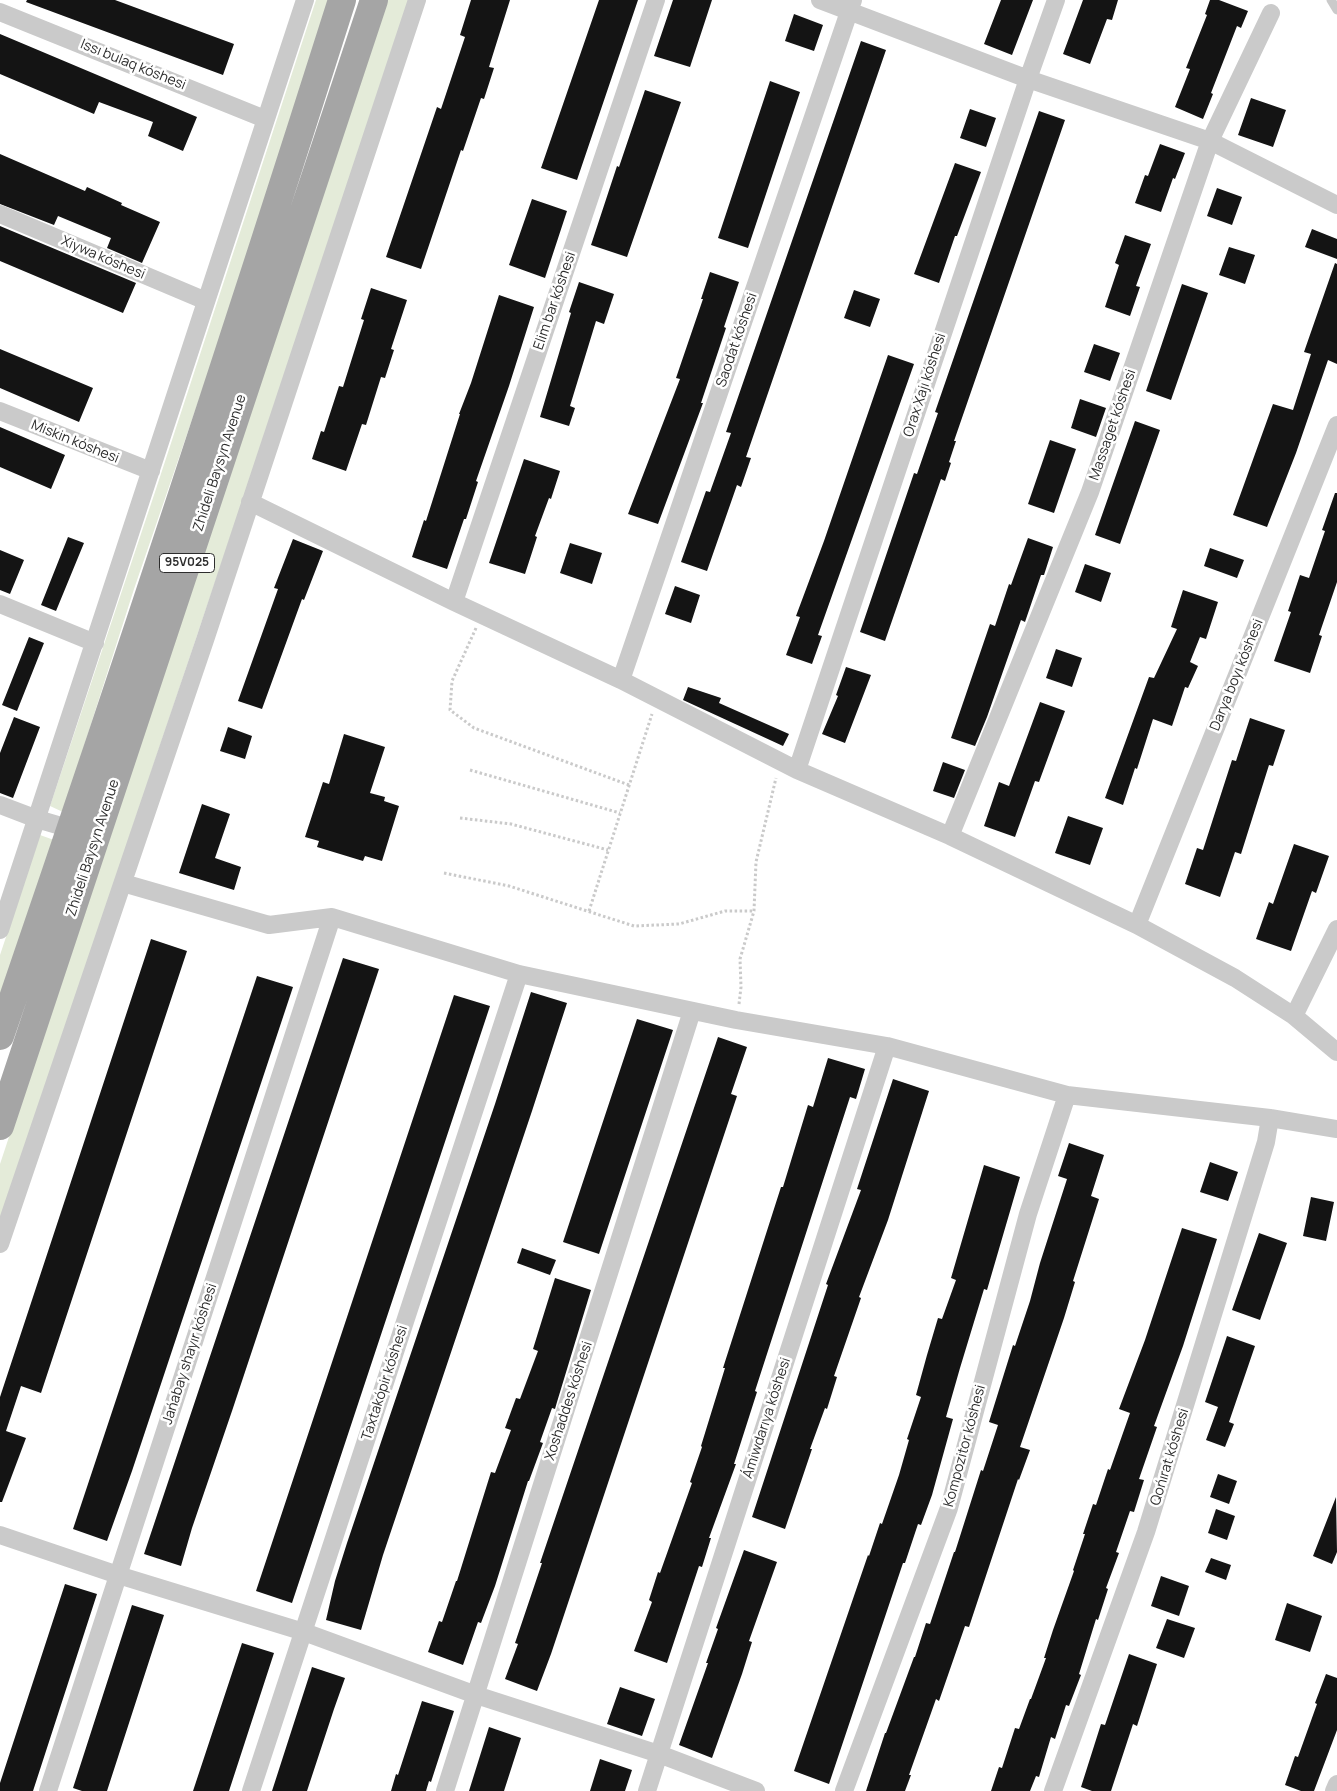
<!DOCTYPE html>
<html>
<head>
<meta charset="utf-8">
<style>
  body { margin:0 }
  canvas { display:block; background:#fff }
</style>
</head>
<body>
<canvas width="1337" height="1791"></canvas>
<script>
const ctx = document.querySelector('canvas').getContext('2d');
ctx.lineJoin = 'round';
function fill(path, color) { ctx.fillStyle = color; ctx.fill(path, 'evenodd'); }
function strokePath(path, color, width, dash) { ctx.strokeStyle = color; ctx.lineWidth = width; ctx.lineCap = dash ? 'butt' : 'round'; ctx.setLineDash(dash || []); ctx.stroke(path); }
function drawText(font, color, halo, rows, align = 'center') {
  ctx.font = font + ' Manrope,sans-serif'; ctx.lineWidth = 5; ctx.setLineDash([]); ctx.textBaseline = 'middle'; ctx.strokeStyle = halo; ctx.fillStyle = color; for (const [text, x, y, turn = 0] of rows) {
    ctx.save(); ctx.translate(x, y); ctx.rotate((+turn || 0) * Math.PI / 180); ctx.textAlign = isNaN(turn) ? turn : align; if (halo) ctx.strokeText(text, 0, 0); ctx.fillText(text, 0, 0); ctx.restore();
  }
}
const green = new Path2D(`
  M316 0H330L235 294 134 589 63 812 50 806 156 489Z
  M386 0H410L276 401 0 1221V1164Z
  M40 835 54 840 0 999V955Z`);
const building = new Path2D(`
  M27 0H115L234 44 223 75 88 25 26 2Z
  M471 0H510L489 67 494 68 484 99 481 98 463 151 461 150 421 269 386 257 437 107 441 109 465 37 460 35Z
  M599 0H638L577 180 541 168Z
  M673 0H712L690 67 654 56Z
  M1001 0H1033L1012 55 984 44Z
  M1083 0H1118L1112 20 1107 19 1090 64 1063 54Z
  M1210 0H1219L1248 11 1241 28 1237 26 1211 93 1213 94 1203 119 1175 107 1190 69 1186 68 1207 15 1205 14Z
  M794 14 823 25 814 51 785 41Z
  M0 34 197 117 183 151 148 136 153 122 99 102 94 114 0 74Z
  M861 41 886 50 746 457 751 458 741 487 737 485 707 571 681 562 706 491 710 492 731 433 726 432Z
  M770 81 800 92 748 248 718 238Z
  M645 90 681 102 627 257 591 245 617 166 619 167Z
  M1251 98 1286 110 1273 147 1238 135Z
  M970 109 996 118 986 147 960 138Z
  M1039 111 1065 120 954 441H956L949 462 951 463 945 481 941 479 885 641 860 632 914 473 917 474 938 413 935 412Z
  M1160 144 1185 153 1175 179 1173 178 1161 212 1135 203 1145 175 1148 176Z
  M0 154 85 191 87 187 122 203 121 205 160 222 142 263 107 248 111 238 58 216 54 225 0 204Z
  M955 163 981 172 957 236H955L939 283 914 274Z
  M1217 188 1242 197 1232 225 1207 216Z
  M532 199 567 211 545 278 509 265Z
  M0 226 136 283 123 313 0 261Z
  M1312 229 1337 239V259L1305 247Z
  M1125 235 1151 244 1136 286 1140 287 1130 316 1105 307 1119 265 1115 263Z
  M1229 247 1255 255 1245 284 1219 275Z
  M1335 263 1337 264V364L1328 360 1296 453 1267 527 1233 515 1273 404 1293 410 1311 354 1304 352Z
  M710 272 739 282 724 327 726 328 701 403H703L658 524 628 514 680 379 676 378 703 299H701Z
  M579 282 614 294 604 324 596 321 570 406 575 408 569 426 540 417 571 313 569 312Z
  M1182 284 1208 293 1171 400 1146 391Z
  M371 288 407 300 391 349 394 350 385 378 381 377 366 425 362 424 346 471 312 459 321 431 324 432 339 386 343 387 364 320 361 319Z
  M854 290 880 299 870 327 844 318Z
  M499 295 534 307 509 386 476 481 478 482 466 519H464L447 569 412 557 424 520 426 521 460 414H459L471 383Z
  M1094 344 1120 353 1110 381 1084 372Z
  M0 349 93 388 79 422 0 388Z
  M888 355 914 364 818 635 822 636 812 664 786 655 800 617 796 616 824 541Z
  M1080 399 1106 408 1096 437 1071 428Z
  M1135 421 1160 430 1120 544 1095 535Z
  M0 427 65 455 51 489 0 467Z
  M1050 440 1076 449 1054 513 1028 504Z
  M524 459 560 471 551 499 549 498 535 536 537 537 525 574 489 563Z
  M1335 493H1337V582L1319 635 1322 636 1310 673 1274 661 1291 612 1288 611 1300 575 1309 578 1325 531 1322 530Z
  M68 537 84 543 56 611 41 605Z
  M1028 538 1053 547 1044 575H1041L1025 622 1021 620 987 717 975 746 951 738 990 624 995 626 1009 584 1011 585Z
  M293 539 323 551 304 600 302 599 262 709 238 701 278 589 274 588Z
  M570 543 602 553 592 584 560 573Z
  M1210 548 1244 560 1237 578 1204 566Z
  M0 550 24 560 10 594 0 590Z
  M1085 564 1111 573 1101 602 1075 592Z
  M675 586 700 595 691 623 665 614Z
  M1183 590 1218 602 1206 639 1200 637 1190 662 1198 666 1188 688 1185 687 1172 726 1153 719 1137 769 1135 768 1123 805 1105 798 1149 677 1154 678 1177 629 1171 627Z
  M29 637 44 643 17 711 2 705Z
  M1056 649 1082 658 1072 687 1046 678Z
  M846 667 871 675 845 743 822 734 838 696 836 695Z
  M688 687 721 698 719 703 789 734 783 746 683 700Z
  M1040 702 1065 711 1039 782 1035 781 1015 837 984 826 999 782 1009 786Z
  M14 717 40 727 13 798 0 793V753Z
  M1250 718 1285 730 1273 766 1269 765 1241 854 1235 852 1220 897 1185 884 1197 848 1203 850 1232 760 1236 761Z
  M228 727 252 736 245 759 220 751Z
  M344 734 385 747 370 793 385 797 384 801 399 806 382 861 365 856 363 861 317 847 319 841 305 837 323 782 329 784Z
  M943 762 965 770 954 798 933 791Z
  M202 804 230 814 215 858 241 867 234 890 179 873Z
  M1068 816 1103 828 1090 865 1055 853Z
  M1294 844 1329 856 1316 893 1312 891 1291 951 1256 939 1269 902 1273 904Z
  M151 939 187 951 41 1393 21 1386 6 1431 26 1438 2 1502H0V1397Z
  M343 958 379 969 232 1411 192 1528 181 1566 144 1554Z
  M257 976 293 987 132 1471 107 1541 73 1529Z
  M531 992 567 1003 532 1111 383 1555 361 1630 326 1620 335 1581 347 1543 495 1104Z
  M454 995 490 1006 292 1603 256 1591Z
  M637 1019 673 1030 599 1254 563 1242Z
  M718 1037 747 1047 731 1094 737 1096 551 1654 537 1691 505 1679 518 1644 515 1643 542 1563H540Z
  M828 1058 865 1069 856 1099 850 1097 755 1391 757 1392 734 1464H736L709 1538H711L702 1567 699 1566 667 1663 634 1651 652 1602 649 1600 658 1572 660 1573 692 1483 690 1482 702 1447 701 1446 725 1368H723L781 1187H783L808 1105 813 1107Z
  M893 1079 929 1091 888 1220 859 1297 861 1298 834 1376 837 1377 827 1409 825 1408 810 1449H812L785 1529 752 1517 828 1285 826 1284 861 1190 857 1189Z
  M1069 1143 1104 1155 1091 1196 1099 1199 1073 1281 1075 1282 1064 1318 1020 1447 1030 1450 1019 1480 1018 1479 969 1627 965 1626 939 1701 936 1699 909 1775H911L905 1791H866L885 1733H886L914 1657H915L926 1623 930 1624 954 1552H955L981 1470 983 1471 998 1425 989 1422 1013 1345 1015 1346 1030 1301 1040 1263 1067 1179 1058 1176Z
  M1210 1162 1238 1172 1228 1201 1200 1192Z
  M984 1165 1020 1177 987 1290 984 1289 960 1368 946 1417 953 1419 932 1495 921 1525 918 1524 905 1563H903L829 1784 794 1771 868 1555 869 1556 880 1523 882 1524 899 1475 909 1440 907 1439 921 1397 916 1395 927 1355 938 1318 942 1319 956 1280 951 1278Z
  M1311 1197 1334 1202 1326 1241 1303 1236Z
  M1182 1228 1217 1239 1183 1346 1154 1426 1157 1427 1139 1479 1144 1480 1134 1512 1130 1511 1116 1552 1119 1553 1106 1588 1108 1589 1098 1620 1096 1619 1079 1674 1081 1675 1069 1706 1066 1705 1055 1739 1051 1737 1039 1777 1036 1776 1030 1791H991L999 1767 1002 1768 1015 1728 1019 1729 1030 1699H1031L1046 1658H1044L1053 1630 1074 1571 1073 1570 1085 1534H1083L1093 1504 1096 1505 1108 1469 1110 1470 1130 1413 1119 1409 1145 1340Z
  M1259 1233 1287 1243 1260 1320 1232 1310Z
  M522 1248 556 1260 550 1275 517 1263Z
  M555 1278 591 1290 557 1402 555 1409 552 1408 540 1442 543 1443 529 1481H528L495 1586 481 1623 478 1622 463 1665 428 1652 439 1621 442 1622 456 1581H457L491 1472 495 1473 511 1430 505 1428 516 1398 520 1399 538 1351 533 1349Z
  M1227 1336 1255 1346 1229 1422 1234 1424 1225 1447 1206 1440 1218 1407 1205 1402Z
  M1218 1474 1237 1481 1229 1504 1210 1497Z
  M1336 1497 1337 1552 1332 1564 1313 1556Z
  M1216 1509 1235 1516 1227 1540 1208 1533Z
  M744 1550 777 1562 749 1641 752 1642 742 1674 712 1758 679 1745 708 1663H706L718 1629 716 1628Z
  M1211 1558 1231 1565 1226 1580 1205 1572Z
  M1161 1576 1189 1586 1179 1616 1151 1606Z
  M65 1584 97 1594 33 1791H0V1783Z
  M1287 1603 1322 1616 1310 1652 1275 1640Z
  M132 1605 164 1615 107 1791H82L73 1788Z
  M1167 1619 1195 1628 1184 1658 1156 1648Z
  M242 1643 274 1653 229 1791H193Z
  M1129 1654 1157 1664 1137 1726 1133 1724 1111 1791H1092L1081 1787 1101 1724 1105 1725Z
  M312 1667 345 1678 334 1709 307 1791H272Z
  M1326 1674 1337 1678V1730L1314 1791H1301L1285 1785 1295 1756 1298 1757 1317 1704 1315 1703Z
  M620 1687 655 1699 642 1736 607 1724Z
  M422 1701 454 1711 431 1782 429 1781 426 1791H391L396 1774 398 1775Z
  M489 1727 521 1738 504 1791H469Z
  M600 1759 632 1770 625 1791H590Z`);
const path = new Path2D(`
  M476 628 452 681 450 710 474 728 629 785
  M470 770 620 813
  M460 818 511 824 608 850
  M444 873 509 886 634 926 679 924 725 911H754
  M589 911 652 714
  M739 1004 741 987 740 959 754 911 756 862 776 778`);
const service = new Path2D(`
  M1331 0 1337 10`);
const minor = new Path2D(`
  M820 0 1028 79 1210 141 1337 205
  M0 12 265 119
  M0 214 206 301
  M0 411 151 471
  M250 502 454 602 621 680 797 770 950 836 1137 925 1235 978 1294 1016 1337 1052
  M454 602 656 0
  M0 604 95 643
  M621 680 853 0
  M797 770 1028 79 1056 0
  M0 805 37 819 71 829
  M950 836 1090 492 1210 141 1271 13
  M123 883 269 925 332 917 519 974 736 1020 887 1046 1067 1095 1270 1118 1337 1129
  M1137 925 1337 425
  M0 930 305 0
  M1294 1016 1337 929
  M0 1244 205 640 417 0
  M0 1535 118 1575 304 1632 476 1695 659 1754 756 1791
  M48 1791 332 917
  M251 1791 519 974
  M445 1791 692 1011
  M647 1791 887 1046
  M844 1791 949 1508 1028 1214 1067 1095
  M1053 1791 1146 1532 1266 1142 1270 1118
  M1334 1791 1337 1784`);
const primary = new Path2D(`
  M0 1036C118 692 232 347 342 0
  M0 1126 374 0`);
const shields = [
  [187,563,55]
];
const shieldNames = [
  ["95V025",187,563]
];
const streetNames = [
  ["Issı bulaq kóshesi",133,65,22],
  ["Xiywa kóshesi",103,258,23],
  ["Elim bar kóshesi",555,301,-71],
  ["Saodat kóshesi",737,340,-71],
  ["Orax Xajı kóshesi",925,385,-72],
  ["Massaget kóshesi",1113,425,-71],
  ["Miskin kóshesi",75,442,22],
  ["Zhideli Baysyn Avenue",220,463,-72],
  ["Darya boyı kóshesi",1237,675,-68],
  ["Zhideli Baysyn Avenue",93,848,-72],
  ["Jańabay shayır kóshesi",190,1354,-72],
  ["Taxtakópir kóshesi",385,1383,-72],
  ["Xoshaddes kóshesi",569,1401,-72],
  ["Ámiwdarıya kóshesi",767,1418,-72],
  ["Kompozitor kóshesi",965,1446,-75],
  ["Qońırat kóshesi",1170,1457,-73]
];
fill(green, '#e4ebd9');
fill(building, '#141414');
strokePath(path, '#cacaca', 3, [2.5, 2.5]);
strokePath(service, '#cacaca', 9);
strokePath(minor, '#cacaca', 18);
strokePath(primary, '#a5a5a5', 28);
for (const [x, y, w] of shields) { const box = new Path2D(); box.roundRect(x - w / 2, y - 9.5, w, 19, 4); ctx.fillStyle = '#fff'; ctx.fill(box); strokePath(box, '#2d2d2d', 1); }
drawText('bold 12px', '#2d2d2d', null, shieldNames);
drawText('14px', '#2d2d2d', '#fff', streetNames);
</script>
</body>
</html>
